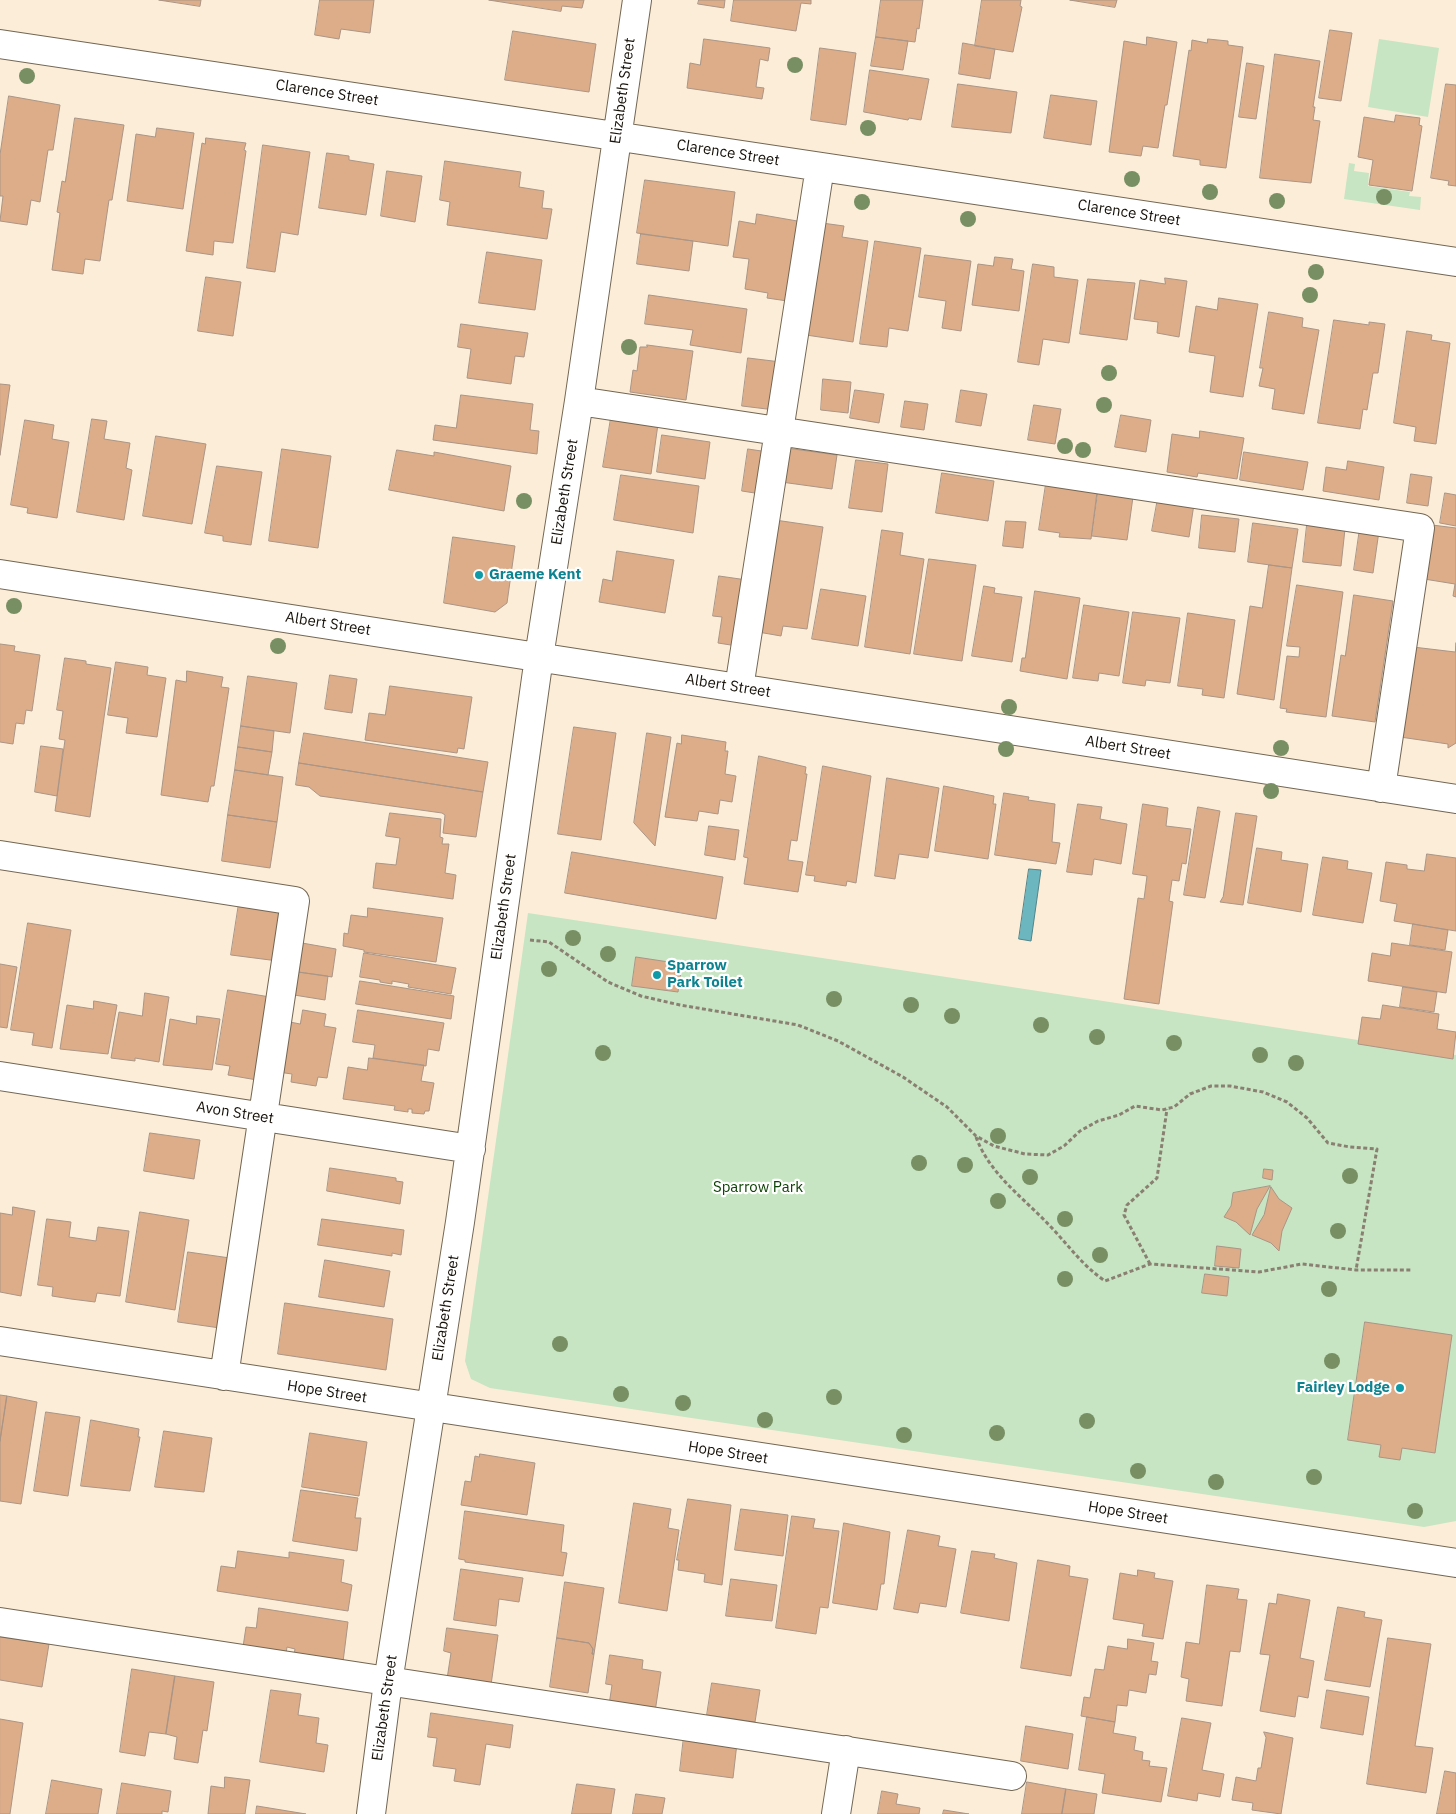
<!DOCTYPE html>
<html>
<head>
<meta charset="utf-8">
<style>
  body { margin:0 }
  canvas { display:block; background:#fbedd7 }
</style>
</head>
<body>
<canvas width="1456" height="1814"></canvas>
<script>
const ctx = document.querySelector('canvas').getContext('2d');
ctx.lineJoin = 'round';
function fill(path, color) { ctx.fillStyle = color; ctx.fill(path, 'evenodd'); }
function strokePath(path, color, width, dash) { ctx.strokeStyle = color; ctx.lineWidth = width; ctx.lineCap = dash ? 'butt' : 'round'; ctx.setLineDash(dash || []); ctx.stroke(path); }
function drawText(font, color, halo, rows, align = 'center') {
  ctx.font = font + ' "IBM Plex Sans",sans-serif'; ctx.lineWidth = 4.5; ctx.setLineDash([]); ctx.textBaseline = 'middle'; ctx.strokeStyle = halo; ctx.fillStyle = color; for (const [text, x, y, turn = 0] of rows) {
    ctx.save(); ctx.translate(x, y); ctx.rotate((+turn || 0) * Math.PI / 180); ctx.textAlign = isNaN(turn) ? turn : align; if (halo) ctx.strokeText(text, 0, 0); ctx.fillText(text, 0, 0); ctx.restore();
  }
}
const green = new Path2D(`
  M1379 39 1439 48 1428 117 1368 107Z
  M1349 163 1355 164 1354 171 1369 173 1368 186 1410 192 1409 196 1421 197 1420 210 1344 199Z
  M528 913 1456 1055V1521L1424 1527 490 1388 471 1379 465 1361Z`);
const water = new Path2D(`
  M1029 869 1041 870 1031 941 1019 939Z`);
const building = new Path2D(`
  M159 0H201L200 6Z
  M320 0H374L370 33 341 29 339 39 315 35Z
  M489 0H584L582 8 562 6 561 11Z
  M699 0H725L724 8 698 4Z
  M734 0H811V4L801 3 796 31 731 21Z
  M881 0H923L919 29 917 28 915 42 876 37Z
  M982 0H1021L1020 6 1022 7 1013 52 975 46Z
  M1070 0H1117L1115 7Z
  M1330 30 1352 33 1341 101 1319 98Z
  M513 31 596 44 589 92 505 80Z
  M876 37 908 41 903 70 871 66Z
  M1147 37 1177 42 1167 105H1165L1158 148 1143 146 1141 156 1109 152 1124 41 1146 45Z
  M704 39 770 48 768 61 760 59 756 87 764 88 762 99 687 88 690 63 700 65Z
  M1208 39 1228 41V45L1243 47 1226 168 1200 165V160L1173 156 1189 50 1191 51 1192 40 1207 43Z
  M963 43 995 49 990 79 959 74Z
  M820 48 856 53 846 125 811 120Z
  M1275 54 1320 61 1313 107H1315L1313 120 1320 121 1311 183 1260 178Z
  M1247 63 1264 66 1256 119 1239 117Z
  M870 70 929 79 921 120 909 118 908 120 864 112Z
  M958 84 1017 92 1011 133 952 127Z
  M1446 84 1456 85V186L1448 185 1449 181 1431 178Z
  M1051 95 1097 101 1091 145 1044 138Z
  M9 96 60 105 53 150H48L40 202 31 200 27 225 0 221 3 196H0V155Z
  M1396 115 1420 118 1419 125 1422 126 1412 191 1369 185 1373 160 1358 157 1364 117 1394 122Z
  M75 118 124 125 112 200H109L100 261 85 259 83 274 52 270 60 213 57 212 62 181 65 182Z
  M157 128 194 133 183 209 127 201 136 134 155 137Z
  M206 138 246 143 244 150 246 151 233 243 214 241 213 255 186 251 202 143 205 144Z
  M263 145 310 152 298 235 281 232 275 272 247 268Z
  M327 153 349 156V160L374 164 366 215 319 208Z
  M445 161 521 172 519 187 544 191 542 208 552 209 547 239 447 225 450 202 440 200Z
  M387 171 422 176 415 222 381 216Z
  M645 180 735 192 728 246 637 233Z
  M757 214 803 222 794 302 767 298 768 293 745 289 749 259 733 257 739 221 755 224Z
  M822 223 844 226 842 237 868 241 853 342 806 335Z
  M641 234 693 241 689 271 637 264Z
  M875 241 921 248 908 331 889 328 887 347 860 344Z
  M487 252 542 260 535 310 479 303Z
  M925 255 971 261 961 331 942 328 946 301 919 297Z
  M995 257 1013 259 1011 269 1024 271 1019 311 972 305 978 264 993 266Z
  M1033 264 1054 267V277L1078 280 1069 343 1043 339 1039 365 1018 362Z
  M206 277 241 282 233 336 198 331Z
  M1165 278 1187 281 1179 337 1157 333 1158 322 1134 319 1140 280 1165 284Z
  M1088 279 1135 283 1127 340 1080 334Z
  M649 295 747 309 741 353 690 345 693 330 645 324Z
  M1219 298 1258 304 1243 397 1210 392 1215 356 1189 352 1196 306 1217 310Z
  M1269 312 1303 318 1302 327 1319 330 1304 414 1272 409 1275 389 1259 386 1263 368H1260Z
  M1334 320 1369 325V322L1385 324 1378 373H1373L1367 410 1363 409 1360 429 1318 423Z
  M461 324 528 333 524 357 515 356 511 384 467 378 471 349 458 347Z
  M1407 331 1432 335 1431 340 1450 343 1436 444 1414 441 1416 427 1394 423Z
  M647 345 693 351 686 400 630 392 633 370 637 371 640 347H647Z
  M748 358 781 362 775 410 742 406Z
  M823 379 851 382 848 413 821 410Z
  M0 384 10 385 0 455Z
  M855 390 884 394 879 423 850 418Z
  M961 390 987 394 981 426 956 422Z
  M461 395 533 404 530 430 539 431 537 454 433 440 435 425 456 428Z
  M905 401 928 404 924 430 901 427Z
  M1034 405 1061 409 1055 444 1028 440Z
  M1121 415 1151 420 1146 452 1115 447Z
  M611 418 658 424 651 474 603 467Z
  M92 419 107 421 104 439 130 443 126 468 132 470 124 520 77 512Z
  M25 420 54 425 52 439 69 442 57 518 27 513 28 508 11 505Z
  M1200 431 1244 438 1237 479 1198 473 1197 477 1167 472 1172 434 1199 438Z
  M662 435 710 442 705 479 657 472Z
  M156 436 206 444 192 524 143 516Z
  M786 448 837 455 832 489 781 482Z
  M282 449 331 456 318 548 269 541Z
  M748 449 768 452 761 494 742 491Z
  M397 450 434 456V452L511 466 504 511 389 490Z
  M1244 452 1308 462 1303 490 1240 480Z
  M856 460 888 464 882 512 849 508Z
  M1348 461 1384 467 1379 500 1323 491 1326 467 1346 470Z
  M217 466 262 472 251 545 223 541V536L205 533Z
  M942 473 994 481 988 521 936 513Z
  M1411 474 1432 477 1428 506 1407 503Z
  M621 475 699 486 693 533 614 520Z
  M1046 484 1097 492 1091 539 1059 537 1060 533 1039 530Z
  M1098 493 1133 497 1127 540 1092 536Z
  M1445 493 1456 495V526L1440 523Z
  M1158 498 1194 504 1189 537 1152 531Z
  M1202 515 1239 519 1235 552 1199 548Z
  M775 520 823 527 807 629 783 626 781 636 758 632Z
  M1006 521 1026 522 1023 548 1003 546Z
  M1253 523 1298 529 1292 568 1248 562Z
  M1307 525 1345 529 1341 566 1303 562Z
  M1432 525 1456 528V597L1453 596 1455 584 1424 579Z
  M1360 528 1379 531 1373 573 1354 570Z
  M882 530 903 533 900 555 924 559 910 654 865 647Z
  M453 537 515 546 507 603 495 612 444 603Z
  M617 551 674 560 665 613 599 602 603 579 612 581Z
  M929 559 976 565 962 661 914 654Z
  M1269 565 1292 568 1274 700 1237 694 1250 606 1262 608Z
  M719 576 747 580 737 646 718 643 722 617 713 616Z
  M1297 585 1343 592 1326 717 1286 712 1287 709 1280 708 1287 656 1299 657 1300 647 1287 646Z
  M984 586 995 588 994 593 1022 597 1012 662 972 656Z
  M821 589 866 596 858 646 812 639Z
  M1035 591 1080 598 1067 679 1020 671 1022 658H1025Z
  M1354 595 1393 601 1375 722 1332 716 1341 655 1345 656Z
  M1084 605 1129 612 1119 676 1099 673 1098 681 1073 678Z
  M1133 612 1180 618 1170 683 1146 680 1145 686 1123 683Z
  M1188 613 1235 620 1224 698 1202 695 1203 689 1178 686Z
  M1456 643V743L1448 748V744L1400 737 1413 647 1455 652Z
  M0 644 15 646 14 651 40 655 32 711 26 710 24 724 16 723 13 744 0 742Z
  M65 658 86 661V664L111 668 90 817 55 811 65 740 59 739 63 711 57 710Z
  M116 662 148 667 147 675 166 678 157 737 126 733 128 718 108 715Z
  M187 671 223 677 221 687 229 688 214 786H211L208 802 161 795 176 680 186 682Z
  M330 675 357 679 352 713 325 709Z
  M248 676 297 683 290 733 241 726Z
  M390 686 472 697 464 749 458 748 457 753 365 740 369 713 385 715Z
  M241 726 274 731 272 752 238 747Z
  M574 727 616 733 601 840 558 834Z
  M304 733 488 762 483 792 299 763Z
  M647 733 671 737 655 846 634 823Z
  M682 735 726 742 725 751H728L725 774 736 776 732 802 720 800 718 814 699 811 697 821 665 817 677 743 681 744Z
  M41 746 63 749 57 796 35 792Z
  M238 747 272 752 268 775 235 770Z
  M759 756 806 767 805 774H807L797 841 791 840 788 860 803 862 798 892 744 884 748 858 744 857Z
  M299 763 483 792 476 837 443 833 445 815 442 813 320 796 309 787 296 785Z
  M823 766 871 776 856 883 847 881 846 886 814 881 815 876 806 875Z
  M235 770 283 777 277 822 228 815Z
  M887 778 939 788 928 858 899 854 895 879 875 876Z
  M944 786 994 796 993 804H996L988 859 935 851Z
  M1004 793 1029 797 1028 800 1055 804 1052 842 1060 843 1056 864 995 855Z
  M1078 804 1102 807 1100 819 1127 824 1121 864 1094 859 1092 875 1067 872Z
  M1143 804 1168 808 1166 826 1191 829 1186 864 1182 863 1179 881 1172 880 1169 901 1173 902 1159 1004 1124 999 1138 898 1144 899 1147 876 1133 874Z
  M1198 807 1220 811 1205 898 1184 895Z
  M390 813 441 819 440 837 443 838 442 844H449L445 873 456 875 453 899 373 888 376 863 396 865 400 838 386 836Z
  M1236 813 1257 816 1243 905 1220 902 1223 897Z
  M228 815 277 822 270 868 222 861Z
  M709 826 739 830 735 860 705 855Z
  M1257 848 1282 852 1281 860 1308 864 1301 912 1248 903Z
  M572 852 723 877 716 919 565 893Z
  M1427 854 1456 858V931L1394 921 1397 904 1380 901 1386 862 1407 865V869L1424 871Z
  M1323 857 1348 861 1347 869 1372 873 1363 923 1313 915Z
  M239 903 284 909 278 961 231 955Z
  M368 908 443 918 436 962 364 952V950L343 946 344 933 348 934 351 915 367 917Z
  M28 923 71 930 52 1048 32 1045 34 1033 11 1030Z
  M1413 924 1448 930 1445 950 1410 945Z
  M302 943 336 949 332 977 298 972Z
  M1392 943 1452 952 1446 993 1368 981 1372 953 1390 956Z
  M364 953 456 968 451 994 408 987 409 984 392 981V984L380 982V980L360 977Z
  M636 957 682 964 678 992 632 986Z
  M0 964 17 967 7 1028 0 1027Z
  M298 972 328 976 325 1000 294 995Z
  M360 981 454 996 451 1019 356 1004Z
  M1403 987 1437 992 1434 1012 1400 1007Z
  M228 990 270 997 257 1080 228 1075 230 1066 216 1064Z
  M145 993 169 997 159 1062 135 1058V1061L111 1058 119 1012 142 1016Z
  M94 1001 117 1005 108 1054 60 1049 67 1005 93 1009Z
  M1383 1005 1439 1014 1437 1029 1456 1032 1453 1059 1358 1044 1362 1017 1380 1019Z
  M303 1010 326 1014 324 1026 336 1028 327 1078 318 1077 316 1086 291 1082 292 1074 278 1072 290 1022 300 1024Z
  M358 1010 444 1023 439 1051 428 1049 426 1066 373 1058 375 1045 353 1042Z
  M197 1016 220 1019 212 1070 163 1065 170 1019 196 1024Z
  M369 1058 424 1065 421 1081 434 1083 429 1111H425L424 1114 412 1113V1109H408V1112L394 1110 395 1106 343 1099 348 1067 367 1070Z
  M150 1133 200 1140 194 1179 144 1171Z
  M330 1168 396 1178V1181L403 1182 400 1204 327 1191Z
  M1264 1169 1273 1170 1272 1180 1263 1178Z
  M1270 1186 1257 1209 1250 1235 1236 1222 1224 1217 1231 1206 1233 1193Z
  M1271 1187 1279 1199 1292 1208 1282 1231 1279 1251 1271 1243 1252 1235 1264 1215Z
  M13 1207 35 1211 21 1296 0 1292V1213L12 1215Z
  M140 1212 189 1220 175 1310 126 1302Z
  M47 1219 71 1222 69 1237 96 1241 98 1227 129 1231 120 1296 97 1293 95 1302 71 1299 52 1296 53 1287 38 1285Z
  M322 1219 404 1230 401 1255 392 1253V1256L318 1245Z
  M1217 1246 1241 1249 1239 1268 1215 1266Z
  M188 1252 230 1258 220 1328 178 1322Z
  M325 1260 390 1271 384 1307 319 1297Z
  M1205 1274 1229 1277 1227 1296 1202 1293Z
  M285 1303 393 1319 386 1370 278 1354Z
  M1365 1322 1452 1335 1435 1453 1402 1448 1400 1460 1379 1457 1381 1445 1348 1440Z
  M0 1395 7 1396 0 1441Z
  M7 1396 37 1402 21 1504 0 1501V1441Z
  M46 1412 80 1417 68 1496 34 1491Z
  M91 1420 139 1429 138 1437H140L130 1491 81 1486Z
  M164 1431 212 1438 204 1492 155 1487Z
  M310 1433 367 1442 359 1496 302 1487Z
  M480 1454 535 1463 527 1515 461 1505 465 1481 471 1482 475 1456 479 1457Z
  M301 1490 358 1498 355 1518H361L357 1551 293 1541Z
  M688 1499 731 1505 722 1585 704 1582 705 1574 678 1570 679 1560H677Z
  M634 1503 671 1509 668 1528 679 1530 667 1611 619 1603Z
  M741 1509 788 1515 783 1556 735 1550Z
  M465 1511 564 1525 561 1552 567 1553 563 1576 465 1562V1560L459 1559Z
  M792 1516 815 1519 813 1528 839 1531 828 1608 820 1607 816 1634 776 1628Z
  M844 1523 890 1532 884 1584H881L877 1610 833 1603Z
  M908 1530 940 1536 938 1546 956 1549 946 1607 920 1603 918 1613 894 1609Z
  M238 1551 289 1558V1552L344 1560 341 1582 352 1585 348 1611 217 1591 221 1566 235 1568Z
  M972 1551 995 1554 994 1558 1017 1563 1009 1621 961 1613Z
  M1038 1560 1070 1566 1069 1576 1088 1579 1071 1676 1021 1668Z
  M461 1569 523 1578 519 1602 499 1599 496 1626 454 1620Z
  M1138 1570 1155 1573 1154 1578 1173 1581 1163 1639 1142 1636 1144 1624 1113 1619 1120 1573 1137 1576Z
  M731 1579 777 1585 772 1621 726 1616Z
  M565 1582 604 1588 594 1654H592L593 1649 589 1643 557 1638Z
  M1207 1585 1239 1589 1237 1599 1247 1600 1240 1652 1230 1651 1222 1706 1186 1701 1189 1679 1181 1677 1186 1642 1199 1644Z
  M1278 1594 1310 1600 1300 1658 1314 1661 1308 1698 1298 1696 1295 1717 1260 1711 1270 1655 1260 1654 1269 1603 1276 1604Z
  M1338 1607 1365 1612 1364 1617 1382 1620 1370 1687 1325 1680Z
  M259 1608 348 1622 343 1662 294 1655 295 1649 287 1647 286 1654 243 1647 246 1627 256 1628Z
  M447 1628 498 1635 491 1685 447 1679 451 1653 444 1651Z
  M0 1637 49 1644 42 1687 0 1680Z
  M557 1638 589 1643 593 1649 592 1654H594L588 1693 550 1687Z
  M1388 1638 1431 1644 1415 1746 1433 1748 1426 1793 1367 1784Z
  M1128 1639 1154 1643 1151 1661 1158 1662 1156 1675 1149 1674 1146 1693 1129 1690 1127 1706 1117 1705 1115 1722 1081 1716 1084 1697 1090 1698 1095 1669 1104 1670 1108 1646 1127 1649Z
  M610 1655 643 1660 642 1669 661 1672 655 1712 609 1705 612 1685 606 1684Z
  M132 1669 175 1676 166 1734 149 1732 145 1756 120 1752Z
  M175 1676 214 1682 207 1731 203 1730 198 1763 174 1759 177 1737 166 1734Z
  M712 1683 760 1690 755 1722 707 1715Z
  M271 1690 301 1694 298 1715 319 1718 316 1743 328 1745 324 1772 260 1762Z
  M1327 1690 1369 1697 1363 1735 1321 1728Z
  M431 1713 513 1725 510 1748 486 1744 480 1785 454 1781 456 1769 433 1766 437 1738 428 1737Z
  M1087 1717 1115 1722 1113 1733 1136 1737 1134 1750 1143 1752 1142 1760 1150 1761 1149 1766 1167 1768 1161 1802 1102 1793 1105 1774 1079 1770Z
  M1182 1718 1211 1723 1202 1770 1224 1774 1220 1797 1198 1793 1197 1801 1168 1796Z
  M0 1719 23 1723 10 1814H0Z
  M1026 1726 1073 1734 1068 1769 1021 1761Z
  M1264 1732 1293 1738 1281 1814 1252 1810 1253 1803 1232 1800 1236 1777 1256 1781 1258 1768H1261L1266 1738Z
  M684 1736 737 1743 733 1778 680 1771Z
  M1445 1771 1456 1773V1814H1437Z
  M225 1777 250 1780 245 1814H208L211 1786 224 1788Z
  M52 1780 102 1789 98 1814H46Z
  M1027 1782 1066 1789 1062 1814H1022Z
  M122 1783 171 1791 168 1812 162 1811V1814H117Z
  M577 1784 615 1789 611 1814H572Z
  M1066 1789 1097 1794 1094 1814H1062Z
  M882 1791 898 1794 896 1804 920 1808 919 1814H878Z
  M636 1794 665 1798 662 1814H633Z
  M257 1806 306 1814H256Z
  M944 1810 969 1814H943Z`);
const path = new Path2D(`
  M530 940 549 942 608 982 641 996 680 1005 798 1025 838 1041 903 1077 947 1107 976 1136 994 1146 1025 1154 1048 1155 1064 1146 1080 1131 1098 1121 1119 1115 1135 1106 1162 1110 1174 1107 1190 1094 1211 1086H1230L1263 1092 1287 1102 1307 1118 1328 1143 1350 1147 1377 1149 1356 1270
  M976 1137C990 1175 1024 1198 1051 1227 1069 1246 1083 1266 1105 1281L1150 1264 1259 1272 1302 1264 1356 1270H1412
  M1150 1264 1124 1215 1127 1205 1157 1178 1167 1109`);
const minor = new Path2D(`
  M0 44 1456 262
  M579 401 1420 528 1381 788
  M0 574 1456 799
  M739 688 820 167
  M0 855 295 901 224 1376
  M0 1076 471 1149
  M0 1341 1456 1563
  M0 1622 1012 1776
  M371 1814 388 1682 460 1222 539 657 579 401 637 0
  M836 1814 846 1750`);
const trees = [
  [795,65],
  [27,76],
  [868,128],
  [1132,179],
  [1210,192],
  [1384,197],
  [1277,201],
  [862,202],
  [968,219],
  [1316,272],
  [1310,295],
  [629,347],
  [1109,373],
  [1104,405],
  [1065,446],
  [1083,450],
  [524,501],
  [14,606],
  [278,646],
  [1009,707],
  [1281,748],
  [1006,749],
  [1271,791],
  [573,938],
  [608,954],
  [549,969],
  [834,999],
  [911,1005],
  [952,1016],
  [1041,1025],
  [1097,1037],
  [1174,1043],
  [603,1053],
  [1260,1055],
  [1296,1063],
  [998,1136],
  [919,1163],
  [965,1165],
  [1350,1176],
  [1030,1177],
  [998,1201],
  [1065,1219],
  [1338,1231],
  [1100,1255],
  [1065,1279],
  [1329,1289],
  [560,1344],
  [1332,1361],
  [621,1394],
  [834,1397],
  [683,1403],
  [765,1420],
  [1087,1421],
  [997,1433],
  [904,1435],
  [1138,1471],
  [1314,1477],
  [1216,1482],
  [1415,1511]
];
const markers = [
  [479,575,5,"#0f9aa8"],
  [657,975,5,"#0f9aa8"],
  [1400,1388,5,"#0f9aa8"]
];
const streetNames = [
  ["Elizabeth Street",623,91,-82],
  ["Clarence Street",327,93,9],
  ["Clarence Street",728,153,9],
  ["Clarence Street",1129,213,9],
  ["Elizabeth Street",565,492,-81],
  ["Albert Street",328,624,9],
  ["Albert Street",728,686,9],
  ["Albert Street",1128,748,9],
  ["Elizabeth Street",504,907,-82],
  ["Avon Street",235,1113,9],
  ["Elizabeth Street",446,1308,-81],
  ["Hope Street",327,1392,9],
  ["Hope Street",728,1453,9],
  ["Hope Street",1128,1513,9],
  ["Elizabeth Street",385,1708,-82]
];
const cultureNames = [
  ["Graeme Kent",489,575],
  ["Sparrow",667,966],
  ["Park Toilet",667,983],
  ["Fairley Lodge",1390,1388,"right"]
];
const parkNames = [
  ["Sparrow Park",758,1188]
];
fill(green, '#c7e5c3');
fill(water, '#6cb6c0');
strokePath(water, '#528489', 1);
fill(building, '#ddad89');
strokePath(building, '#aa9586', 1);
strokePath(minor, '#736653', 30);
strokePath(path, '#8a8071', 3, [4, 2.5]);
strokePath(minor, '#fff', 28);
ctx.fillStyle = '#788f63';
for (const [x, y] of trees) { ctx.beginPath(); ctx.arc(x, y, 8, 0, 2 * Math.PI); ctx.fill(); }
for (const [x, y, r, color] of markers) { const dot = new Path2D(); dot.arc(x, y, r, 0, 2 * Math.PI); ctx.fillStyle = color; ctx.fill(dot); strokePath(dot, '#fff', 2); }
drawText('15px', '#161109', '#fff', streetNames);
drawText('bold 15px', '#0d838f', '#fff', cultureNames, 'left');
drawText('15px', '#0c4204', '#fff', parkNames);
</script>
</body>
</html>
